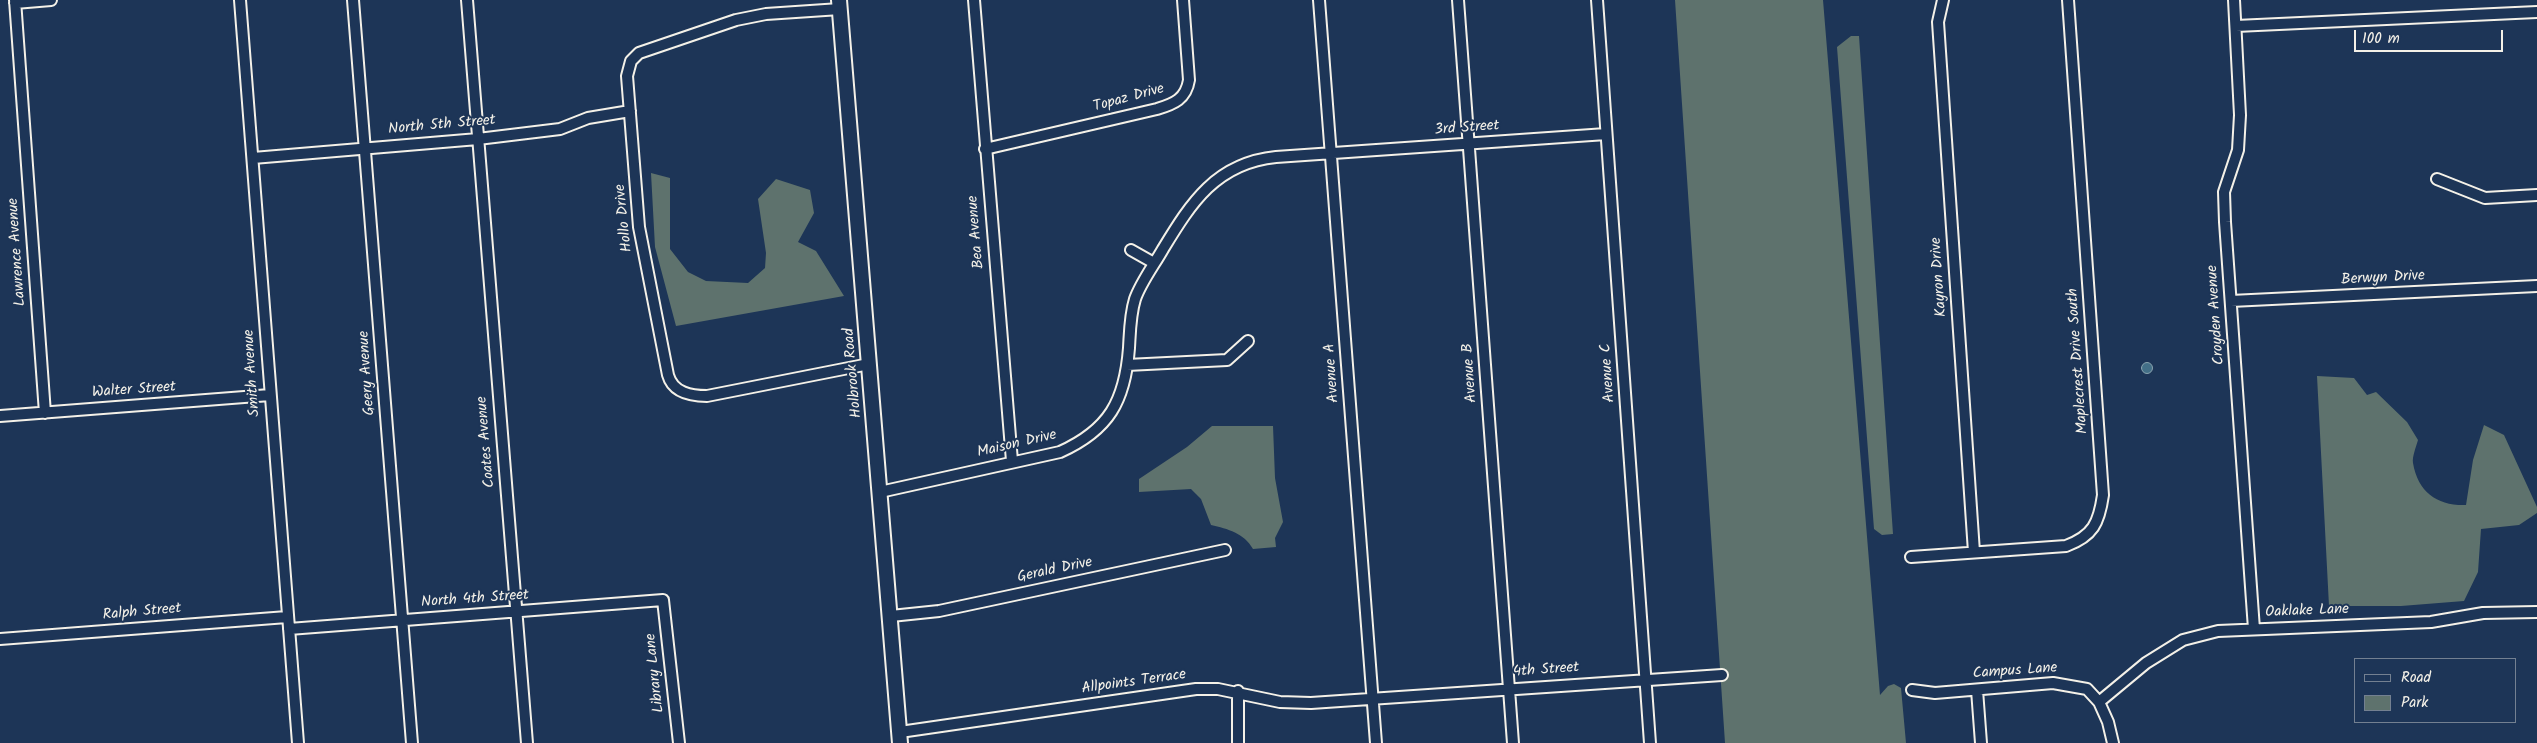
<!DOCTYPE html>
<html>
<head>
<meta charset="utf-8">
<style>
  body { margin:0 }
  #map { position:relative; width:2537px; height:743px; overflow:hidden; background:#1d3557; font-family:Kalam,sans-serif }
  canvas { display:block }
  .legend { position:absolute; left:2354px; top:658px; width:162px; height:65px; box-sizing:border-box; background:#1d3557; border:1px solid #738091; margin:0; padding:6px 9px; list-style:none; font-size:15px; color:#f4f1e8 }
  .legend li { display:flex; align-items:center; gap:10px; height:25px }
  .legend b { width:25px; border:1px solid #738091 }
  .scale { position:absolute; left:2354px; top:30px; width:149px; height:22px; box-sizing:border-box; border:2px solid #f4f1e8; border-top:0; padding-left:6px; font-size:15px; line-height:18px; white-space:nowrap; color:#f4f1e8; -webkit-text-stroke:4px #1d3557; paint-order:stroke }
</style>
</head>
<body>
<div id="map">
<canvas width="2537" height="743"></canvas>
<ul class="legend">
<li><b style="height:6px;background:#1d3557"></b>Road</li>
<li><b style="height:14px;background:#5e726d"></b>Park</li>
</ul>
<div class="scale">100 m</div>
</div>
<script>
const ctx = document.querySelector('canvas').getContext('2d');
ctx.lineJoin = 'round';
function fill(path, color) { ctx.fillStyle = color; ctx.fill(path, 'evenodd'); }
function strokePath(path, color, width, dash) { ctx.strokeStyle = color; ctx.lineWidth = width; ctx.lineCap = dash ? 'butt' : 'round'; ctx.setLineDash(dash || []); ctx.stroke(path); }
function drawText(font, color, halo, rows, align = 'center') {
  ctx.font = font + ' Kalam,sans-serif'; ctx.lineWidth = 4; ctx.setLineDash([]); ctx.textBaseline = 'middle'; ctx.strokeStyle = halo; ctx.fillStyle = color; for (const [text, x, y, turn = 0] of rows) {
    ctx.save(); ctx.translate(x, y); ctx.rotate((+turn || 0) * Math.PI / 180); ctx.textAlign = isNaN(turn) ? turn : align; if (halo) ctx.strokeText(text, 0, 0); ctx.fillText(text, 0, 0); ctx.restore();
  }
}
const green = new Path2D(`
  M1675 0H1823L1880 695 1888 686 1894 684 1901 688 1906 743H1725Z
  M1851 36H1859L1893 534 1882 535 1874 529 1837 47Z
  M651 173 670 178V249L688 272 706 281 748 283 765 268 766 253 758 199 776 179 810 190 814 213 798 242 816 251 844 296 676 326 655 247Z
  M2317 376 2354 378 2367 395 2376 392 2407 422 2418 440C2416 447 2412 457 2413 463 2418 493 2438 506 2466 505L2473 460 2484 425 2504 435 2537 507V513L2519 525 2481 529 2478 572 2464 601 2401 606H2329Z
  M1212 426H1273L1275 478 1283 522 1275 538 1276 547 1253 549C1244 533 1228 529 1211 525L1201 499 1191 489 1139 492V479L1187 447Z`);
const water = new Path2D(`
  M2141.5 368a5.5 5.5 0 1 1 11 0a5.5 5.5 0 1 1-11 0Z`);
const street = new Path2D(`
  M15 0 45 413
  M240 0 298 743
  M353 0 412 743
  M467 0 527 743
  M974 0 1012 461
  M1319 0 1376 743
  M1458 0 1513 743
  M1597 0 1650 743
  M1943 0 1938 22 1974 552
  M2234 0 2240 115 2238 150 2224 192 2225 222 2254 629
  M15 3 51 0
  M840 9 766 14 736 20 639 53 631 61 627 76 639 227 668 375C673 393 691 396 707 396L869 364
  M2236 26 2537 12
  M985 149 1157 109C1174 104 1186 99 1189 80L1183 0
  M253 158 478 139 560 129 588 118 630 111
  M2437 179 2485 198 2537 195
  M1131 250 1154 263
  M2231 301 2537 286
  M1127 365 1227 360 1248 341
  M0 416 270 395
  M880 492 1060 452C1109 430 1125 401 1129 348 1130 331 1130 315 1135 299 1141 282 1154 265 1163 249 1191 203 1216 163 1276 157L1606 134
  M1911 557 2066 546C2093 536 2099 523 2103 495L2068 0
  M891 616 939 611 1225 550
  M289 629 663 600 679 743
  M0 639 287 617
  M1912 690 1935 693 2053 683 2087 689 2099 702 2108 722 2113 743
  M1977 690 1981 743
  M2099 702 2146 663 2183 640 2218 631 2431 622 2483 613 2537 612
  M900 732 1196 689H1218L1280 702 1311 703 1722 675
  M1238 743V691`);
const secondary = new Path2D(`
  M839 0 900 743`);
const streetNames = [
  ["Topaz Drive",1129,99,-15],
  ["North 5th Street",442,126,-5],
  ["3rd Street",1467,129,-4],
  ["Hollo Drive",625,218,-96],
  ["Bea Avenue",977,232,-95],
  ["Lawrence Avenue",18,252,-94],
  ["Kayron Drive",1940,277,-94],
  ["Berwyn Drive",2383,279,-3],
  ["Croyden Avenue",2217,315,-94],
  ["Maplecrest Drive South",2079,361,-94],
  ["Smith Avenue",253,373,-94],
  ["Geery Avenue",368,373,-94],
  ["Holbrook Road",854,373,-95],
  ["Avenue A",1333,373,-94],
  ["Avenue B",1471,373,-94],
  ["Avenue C",1609,373,-94],
  ["Walter Street",134,391,-4],
  ["Coates Avenue",487,442,-95],
  ["Maison Drive",1017,445,-13],
  ["Gerald Drive",1055,571,-12],
  ["North 4th Street",475,600,-4],
  ["Oaklake Lane",2307,612,-2],
  ["Ralph Street",142,613,-5],
  ["4th Street",1546,671,-4],
  ["Campus Lane",2015,672,-4],
  ["Library Lane",656,673,-96],
  ["Allpoints Terrace",1134,683,-8]
];
fill(green, '#5e726d');
fill(water, '#436f87');
strokePath(water, '#8aa3ae', 1);
strokePath(street, '#f4f1e8', 14);
strokePath(secondary, '#f4f1e8', 18);
strokePath(street, '#1d3557', 10);
strokePath(secondary, '#1d3557', 14);
drawText('15px', '#f4f1e8', '#1d3557', streetNames);
</script>
</body>
</html>
